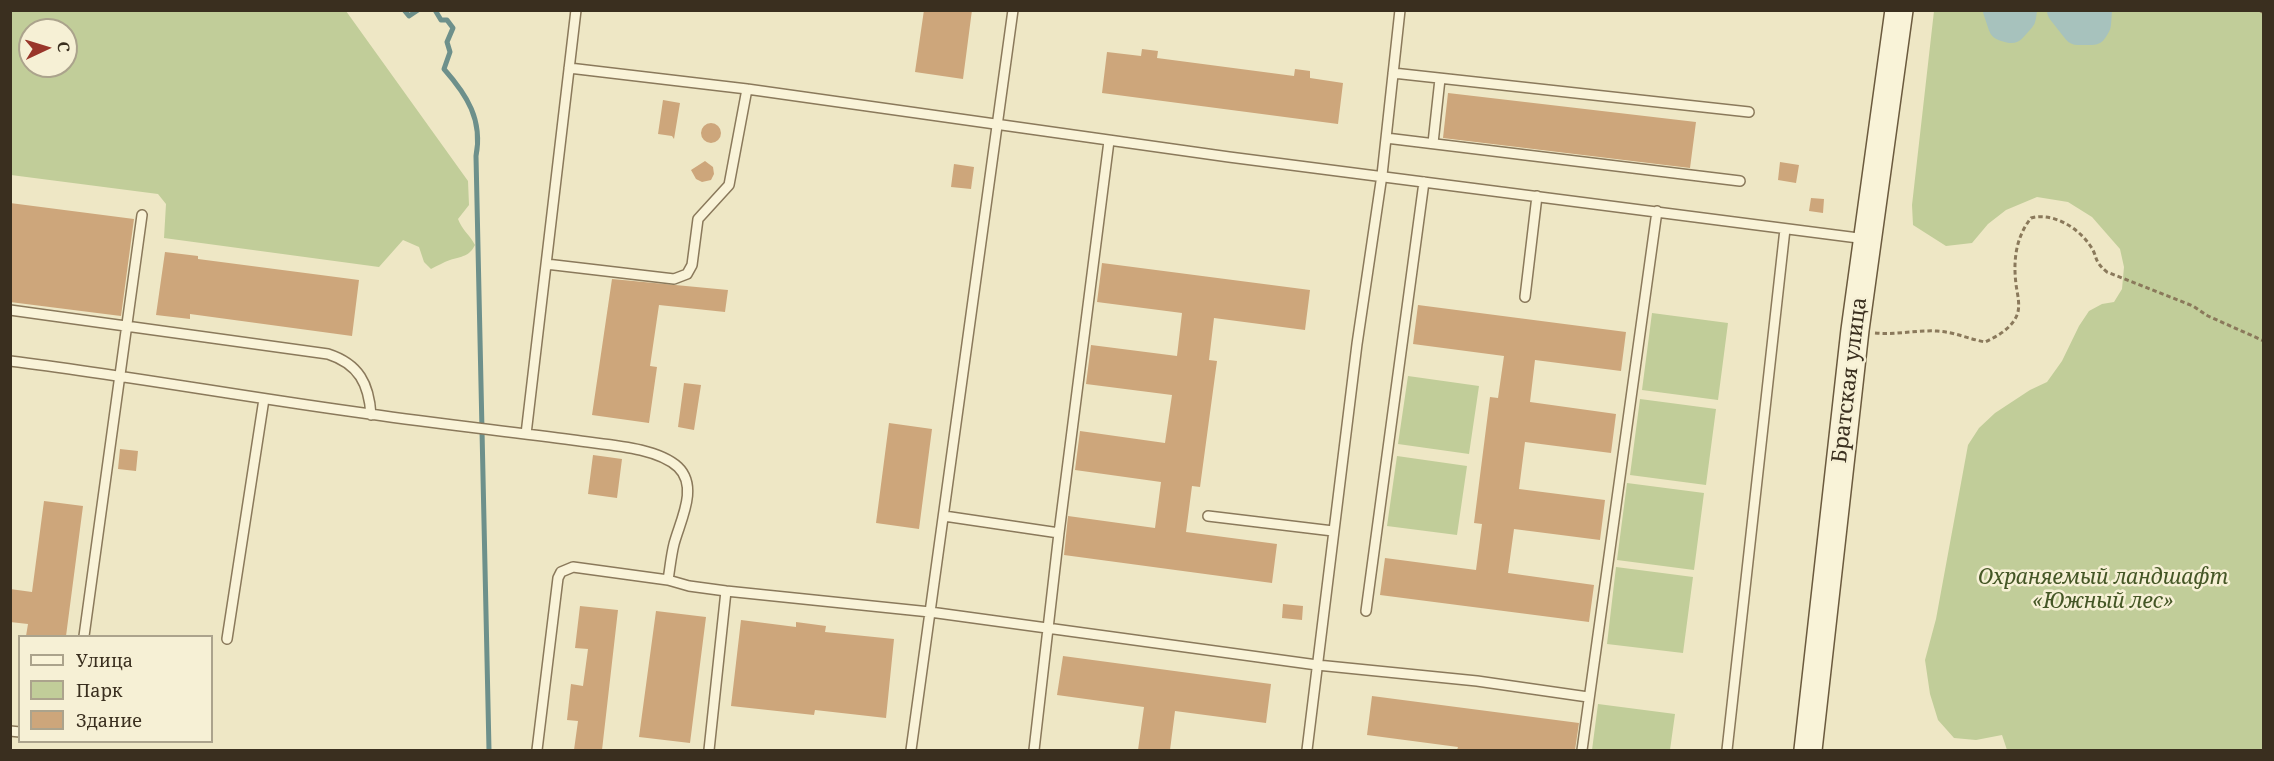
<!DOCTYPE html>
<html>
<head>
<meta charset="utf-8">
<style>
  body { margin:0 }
  #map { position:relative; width:2274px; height:761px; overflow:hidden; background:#eee7c5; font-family:"Noto Serif",serif }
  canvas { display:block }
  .frame { position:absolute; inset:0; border:12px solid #3a2f1f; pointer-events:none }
  .legend { position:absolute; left:18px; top:635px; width:195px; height:108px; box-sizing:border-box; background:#f6f0d5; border:2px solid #aba38c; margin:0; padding:8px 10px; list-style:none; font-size:18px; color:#3a2f1f }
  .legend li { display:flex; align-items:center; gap:12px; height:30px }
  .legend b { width:30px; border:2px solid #aba38c }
  .north { position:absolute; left:18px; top:18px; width:60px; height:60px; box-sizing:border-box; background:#f6f0d5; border:2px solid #aba38c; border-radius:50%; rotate:86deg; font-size:16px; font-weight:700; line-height:24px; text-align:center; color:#3a2f1f }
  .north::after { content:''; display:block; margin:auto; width:21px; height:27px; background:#99362a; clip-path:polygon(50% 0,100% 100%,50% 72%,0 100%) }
</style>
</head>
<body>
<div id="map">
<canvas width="2274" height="761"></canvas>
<div class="frame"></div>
<ul class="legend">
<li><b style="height:8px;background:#f9f3d8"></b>Улица</li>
<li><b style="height:16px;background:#c1cd99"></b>Парк</li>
<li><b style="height:16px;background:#cda67b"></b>Здание</li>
</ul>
<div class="north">С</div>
</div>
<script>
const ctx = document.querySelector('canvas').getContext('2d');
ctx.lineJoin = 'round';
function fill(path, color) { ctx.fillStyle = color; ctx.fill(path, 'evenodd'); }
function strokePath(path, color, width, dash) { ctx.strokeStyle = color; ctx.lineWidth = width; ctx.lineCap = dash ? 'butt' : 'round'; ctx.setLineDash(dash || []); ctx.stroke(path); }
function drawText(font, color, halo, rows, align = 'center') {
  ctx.font = font + ' "Noto Serif",serif'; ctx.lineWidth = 5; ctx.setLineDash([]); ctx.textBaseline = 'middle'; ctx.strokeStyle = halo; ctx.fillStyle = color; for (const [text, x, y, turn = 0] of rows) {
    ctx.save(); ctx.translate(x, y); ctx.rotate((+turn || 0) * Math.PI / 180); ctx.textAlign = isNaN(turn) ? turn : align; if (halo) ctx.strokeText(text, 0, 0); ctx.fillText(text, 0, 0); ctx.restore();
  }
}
const green = new Path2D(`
  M11 10 346 11 468 181 469 205 458 219C462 230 470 235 475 245 469 257 462 256 450 260 444 262 437 266 431 269L424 262 419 247 403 240 379 267 164 238 166 204 158 194 11 175ZM30 30H66V66H30Z
  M1934 11H2263V750H2007L2002 735 1976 740 1954 738 1938 720 1930 694 1925 660 1936 619 1968 445 1979 428 1995 413 2030 390 2047 382 2062 361 2079 326 2089 311 2102 304 2114 302 2122 289 2124 267 2120 249 2092 217 2068 202 2037 197 2006 210 1988 224 1972 243 1946 246 1913 225 1912 205Z
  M1652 313 1728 323 1718 400 1642 390Z
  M1408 376 1479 386 1469 454 1398 444Z
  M1640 399 1716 409 1706 485 1630 475Z
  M1397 456 1467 466 1457 535 1387 526Z
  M1627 483 1704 493 1694 570 1617 560Z
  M1616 567 1693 577 1683 653 1607 644Z
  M1598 704 1675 714 1670 750H1592Z`);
const stream = new Path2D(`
  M404 10 409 16 418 10
  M435 10 441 20H447L453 28 447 42 450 52 444 69C467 95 483 120 476 156L489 750`);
const river = new Path2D(`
  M1999 10 2004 25 2011 27 2020 17 2021 10
  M2063 10 2078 29H2092L2095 24 2096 10`);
const building = new Path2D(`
  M924 10H972L963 79 915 72Z
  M1142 49 1158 51 1157 58 1294 76 1295 69 1310 71V78L1343 83 1338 124 1102 93 1107 52 1141 56Z
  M1448 93 1696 122 1690 168 1443 138Z
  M663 100 680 103 674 139 672 136 658 134Z
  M701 133a10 10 0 1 1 20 0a10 10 0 1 1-20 0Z
  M705 161 713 167 714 174 711 180 702 182 696 179 691 170Z
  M1780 162 1799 165 1796 183 1778 180Z
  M954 164 974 167 971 189 951 187Z
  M1811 198 1824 199 1823 213 1809 211Z
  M10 203 134 219 121 316 10 302Z
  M165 252 198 256V259L359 280 352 336 190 314V319L156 315Z
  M1102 263 1310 290 1305 330 1214 318 1209 360 1217 361 1200 487 1192 486 1186 532 1277 544 1272 583 1064 555 1068 516 1155 528 1161 482 1075 470 1080 431 1165 443 1172 395 1086 384 1091 345 1177 356 1182 313 1097 302Z
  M612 279 728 290 725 312 659 305 650 366 657 367 649 423 592 415Z
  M1418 305 1626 332 1621 371 1535 360 1530 402 1616 414 1611 453 1525 442 1519 489 1605 500 1600 540 1514 529 1508 573 1594 585 1589 622 1380 595 1385 558 1476 570 1482 524 1474 523 1490 397 1498 398 1504 356 1413 344Z
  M684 383 701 385 694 430 678 427Z
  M889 423 932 429 919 529 876 523Z
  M120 449 138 451 136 471 118 469Z
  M593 455 622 459 617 498 588 494Z
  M44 501 83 506 66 636H26L28 624 10 622V589L32 592Z
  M1283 604 1303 606 1302 620 1282 618Z
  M580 606 618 610 602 750H574L578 721 567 720 571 684 583 686 588 649 575 648Z
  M656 611 706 617 690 743 639 737Z
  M741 620 796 627V622L826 626 825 632 894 639 886 718 815 710 814 715 731 706Z
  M1063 656 1271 684 1266 723 1175 711 1170 750H1138L1144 707 1057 695Z
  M1372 696 1579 723 1575 750H1457L1458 747 1367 735Z`);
const path = new Path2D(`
  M2259 10 2264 13
  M1875 333C1896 335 1916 330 1937 331 1954 332 1969 339 1985 342 1998 336 2014 327 2018 312 2020 302 2017 293 2016 284 2013 260 2016 237 2031 218 2052 212 2077 227 2089 244 2099 257 2092 260 2107 272L2193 306 2208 316 2264 341`);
const lane = new Path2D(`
  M569 68 747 89 1229 157 1866 239
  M1393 73 1749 112
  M1386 138 1740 181
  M1433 143 1440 79
  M546 264 674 279 687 274 692 265 698 219 729 185 747 89
  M1525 297 1537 196
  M10 310 328 354C359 364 369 384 371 415
  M10 361C131 376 250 398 370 414 438 424 506 431 573 440 603 445 655 446 678 467 699 487 680 521 674 544 671 556 670 568 668 580
  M526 434 576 10
  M944 516 1059 533
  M1208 516 1333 531
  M1366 611 1424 182
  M84 636 142 215
  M227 639 264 399
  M10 731 20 732
  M537 750 558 578 561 572 573 567 668 580 689 586 726 591 930 612 1317 665 1477 681 1588 697
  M709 750 726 591
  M911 750 1013 10
  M1034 750 1059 533 1109 141
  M1307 750 1357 344 1382 175 1400 10
  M1582 750 1657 211
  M1727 750 1785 229`);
const secondary = new Path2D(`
  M1808 750 1855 330 1899 10`);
const streetNames = [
  ["Братская улица",1850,380,-83]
];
const parkNames = [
  ["Охраняемый ландшафт",2103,578],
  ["«Южный лес»",2103,602]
];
fill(green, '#c1cd99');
strokePath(stream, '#6d908b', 5);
strokePath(river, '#a7c2bd', 32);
fill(building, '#cda67b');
strokePath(lane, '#8a795b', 12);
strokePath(secondary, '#6b5a3e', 30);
strokePath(path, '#8a795b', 3, [4.5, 3]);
strokePath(lane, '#f9f3d8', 9);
strokePath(secondary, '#f9f3d8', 27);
drawText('21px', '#3a2f1f', '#f6f0d5', streetNames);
drawText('italic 21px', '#445625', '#f6f0d5', parkNames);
</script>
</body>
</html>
